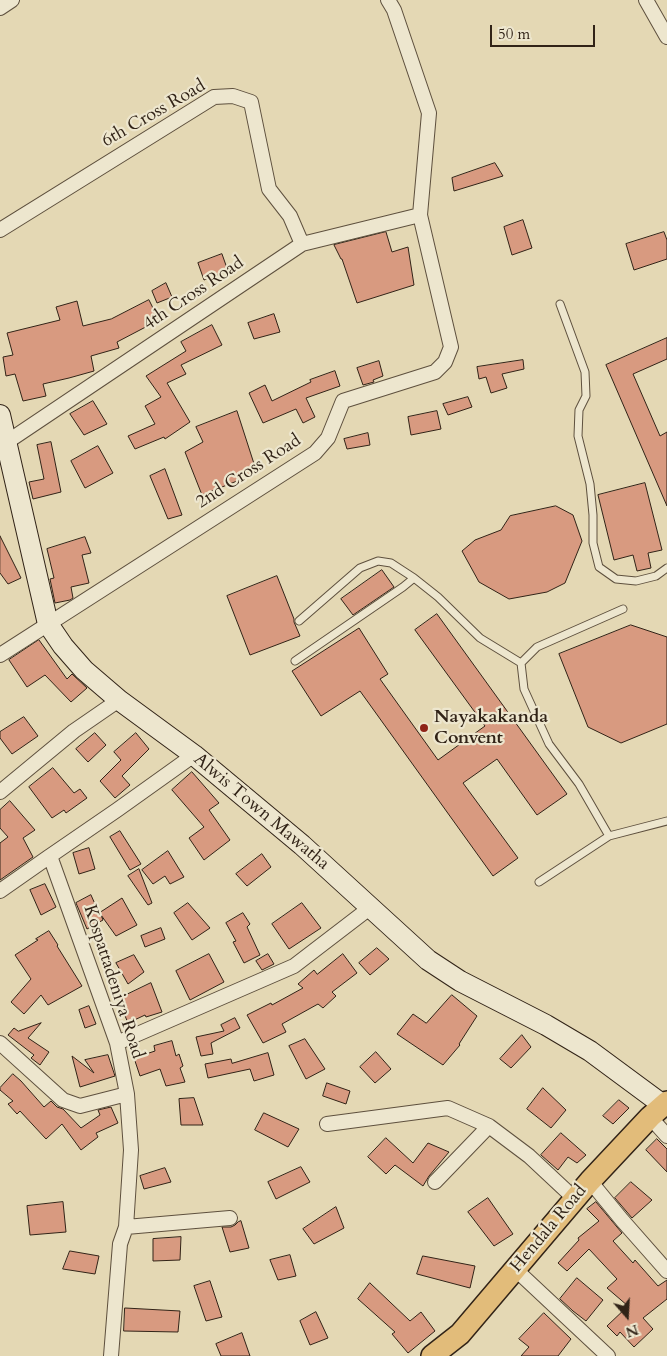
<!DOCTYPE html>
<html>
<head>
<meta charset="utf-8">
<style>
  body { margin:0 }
  #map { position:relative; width:667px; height:1356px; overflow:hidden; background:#e4d8b4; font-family:Cardo,serif }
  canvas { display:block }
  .north { position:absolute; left:602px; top:1291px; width:50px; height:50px; -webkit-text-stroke:4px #ede6ce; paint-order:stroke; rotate:161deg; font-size:14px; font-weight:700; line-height:20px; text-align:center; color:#312317 }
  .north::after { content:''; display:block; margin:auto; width:18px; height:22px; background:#312317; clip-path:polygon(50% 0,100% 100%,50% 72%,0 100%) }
  .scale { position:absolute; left:490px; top:25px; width:105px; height:22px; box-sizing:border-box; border:2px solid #312317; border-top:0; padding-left:6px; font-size:15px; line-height:18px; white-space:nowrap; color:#312317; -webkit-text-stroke:4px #ede6ce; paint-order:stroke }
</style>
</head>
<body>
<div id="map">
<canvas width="667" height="1356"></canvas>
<div class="north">N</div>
<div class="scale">50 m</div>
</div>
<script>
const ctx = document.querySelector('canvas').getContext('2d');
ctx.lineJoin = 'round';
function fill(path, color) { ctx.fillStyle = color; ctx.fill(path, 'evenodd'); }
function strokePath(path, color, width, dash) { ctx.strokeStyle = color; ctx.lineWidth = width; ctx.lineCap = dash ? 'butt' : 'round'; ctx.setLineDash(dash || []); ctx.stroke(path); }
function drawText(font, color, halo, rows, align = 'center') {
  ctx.font = font + ' Cardo,serif'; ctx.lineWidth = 4.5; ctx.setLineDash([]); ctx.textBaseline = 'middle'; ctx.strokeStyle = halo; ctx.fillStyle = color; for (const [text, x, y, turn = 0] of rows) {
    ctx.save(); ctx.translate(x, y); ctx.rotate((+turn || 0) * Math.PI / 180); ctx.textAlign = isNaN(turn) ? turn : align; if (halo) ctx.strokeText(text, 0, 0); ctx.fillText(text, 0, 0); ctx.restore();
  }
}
const building = new Path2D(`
  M495 163 503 176 454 191 452 178Z
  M523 220 532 248 512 255 504 227Z
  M386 232 392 252 408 247 414 285 357 303 342 259H341L334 245Z
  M664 232 667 240V259L634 270 626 244Z
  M222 254 228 271 204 280 198 263Z
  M166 283 172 297 157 303 152 291Z
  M149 300 159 320 117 342 119 348 91 356 94 371 69 378 43 384 46 396 23 401 15 374 6 376 3 357 13 355 7 333 60 320 56 307 77 301 83 326 111 319Z
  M274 314 280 332 254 339 248 323Z
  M212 325 222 345 181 365 186 374 167 383 190 422 165 439 164 437 135 449 128 436 155 424 145 406 161 397 146 376 186 351 181 342Z
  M667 338V359L633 374 660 436 667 432V506L606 365Z
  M523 360 524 369 502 374 507 388 491 393 486 377 479 379 477 367Z
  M379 361 383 376 373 380 374 382 363 385 357 368Z
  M335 371 340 386 306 398 315 417 303 423 296 409 263 423 249 393 265 385 272 401 311 382 310 380Z
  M468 397 472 407 448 415 443 404Z
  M93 401 107 424 84 435 70 414Z
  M237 411 257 473 202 495 185 452 203 442 196 427Z
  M437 411 441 429 411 435 408 417Z
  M368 433 370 445 347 449 344 439Z
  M51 442 61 492 33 499 29 482 44 479 37 445Z
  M98 446 113 473 85 488 71 461Z
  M165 469 182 515 168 519 150 476Z
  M645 483 662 550 648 553 651 568 637 571 633 555 614 560 598 495Z
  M556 506 573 515 582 541 565 583 547 592 509 599 479 582 462 551 475 540 501 530 510 516Z
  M0 536 21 578 8 584 0 573Z
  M85 537 91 553 82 555 89 583 71 587 73 598 70 600 55 603 50 579 54 578 47 549Z
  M382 570 394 587 353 615 341 599Z
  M277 576 294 619V622L300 636 250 655 227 596Z
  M437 614 567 794 537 815 497 759 463 783 518 858 493 876 360 691 321 716 292 671 359 628 388 674 380 679 438 760 485 726 415 630Z
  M631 625 667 637V724L621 743 588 727 559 654Z
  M39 640 67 679 72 674 87 688 71 702 45 675 27 687 9 660Z
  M24 717 38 736 12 754 0 738V732Z
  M95 733 106 745 88 762 76 749Z
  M136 733 149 749 122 776 130 785 115 798 100 781 121 760 114 752Z
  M53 768 74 793 80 789 87 798 66 813 64 810 52 818 29 787Z
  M192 772 219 803 209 810 230 840 204 860 189 838 204 827 172 790Z
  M10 801 35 830 23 838 33 857 0 880V843L8 837 0 828V810Z
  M120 831 141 864 130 870 110 837Z
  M89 848 95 869 79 874 73 853Z
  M168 851 184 877 170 884 165 876 153 884 142 870Z
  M262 854 271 867 247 886 236 874Z
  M139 869 152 903 148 905 128 876Z
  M45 884 56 907 41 915 30 890Z
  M91 895 99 913 122 898 137 925 116 936 101 915 103 920 87 929 76 903Z
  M188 903 210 928 192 940 174 913Z
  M302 903 321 928 289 949 272 924Z
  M243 913 250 924 247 927 260 955 244 963 233 942 236 941 226 923Z
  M161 928 165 939 145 947 141 936Z
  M49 931 58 945 57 946 82 986 48 1005 41 995 24 1014 11 1002 31 979 15 955 38 940 36 939Z
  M377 948 389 959 370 975 359 963Z
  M209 954 224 982 190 1000 176 971Z
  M268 954 274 964 262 970 256 961Z
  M343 954 357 973 332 992 336 996 323 1008 318 1004 282 1024 286 1032 263 1043 247 1015 271 1003 272 1005 303 988 298 984 314 970 317 974Z
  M134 955 144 972 128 984 116 963Z
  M151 983 162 1012 146 1017 145 1015 128 1023 118 999Z
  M452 995 477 1016 459 1044 460 1045 443 1065 397 1034 413 1014 426 1023Z
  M89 1006 96 1024 85 1028 79 1010Z
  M235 1018 240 1028 211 1043 213 1054 201 1056 196 1037 224 1031 221 1025Z
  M41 1023 28 1038 49 1052 40 1065 31 1058 34 1055 8 1035 14 1028 18 1031Z
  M522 1035 531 1047 511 1068 500 1059Z
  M305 1039 325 1069 306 1079 289 1046Z
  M172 1041 176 1056 179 1054 183 1066 180 1068 185 1082 166 1086 160 1069 140 1076 134 1058 155 1051 154 1046Z
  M376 1052 391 1069 375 1083 360 1067Z
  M268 1053 274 1075 254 1081 250 1069 208 1078 205 1064 231 1059 232 1063Z
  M108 1055 115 1076 80 1087 72 1056 94 1073 85 1060Z
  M13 1074 21 1081 44 1107 51 1101 57 1107 63 1109 81 1128 100 1115 98 1110 111 1107 118 1123 96 1133 98 1137 81 1150 62 1124 46 1139 20 1111 17 1114 8 1104 13 1101 0 1090V1088Z
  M327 1083 350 1091 346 1104 323 1096Z
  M543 1088 566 1110 551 1128 527 1109Z
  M194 1098 203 1125H181L179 1099Z
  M619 1100 629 1108 613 1124 603 1116Z
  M264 1113 299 1129 288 1147 255 1130Z
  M561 1133 586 1155 577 1163 568 1157 558 1170 541 1155Z
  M386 1138 413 1163 428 1143 449 1152 429 1176 423 1186 395 1165 386 1174 368 1157Z
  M657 1139 667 1149V1172L646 1150Z
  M301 1167 310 1182 276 1199 268 1182Z
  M165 1168 171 1182 144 1189 140 1176Z
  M631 1182 652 1200 632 1218 615 1198Z
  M488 1198 513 1234 494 1246 468 1212Z
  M63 1202 66 1232 30 1235 27 1206Z
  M596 1202 622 1233 613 1241 633 1263 635 1260 658 1286 667 1280V1299L643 1318 653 1329 634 1347 620 1332 617 1336 607 1326 628 1306 607 1288 617 1279 589 1249 567 1271 558 1263 579 1240 578 1238 599 1221 587 1209Z
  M336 1207 344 1228 314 1244 303 1229Z
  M241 1221 249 1248 230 1252 222 1227H231L235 1225 238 1222Z
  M181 1237 180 1260 153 1261V1239Z
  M70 1251 99 1256 95 1274 63 1269Z
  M290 1255 296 1276 278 1280 270 1260Z
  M423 1256 475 1266 470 1288 417 1274Z
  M577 1278 603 1300 586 1321 573 1311 560 1299Z
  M210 1281 222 1317 206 1321 194 1286Z
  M370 1283 410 1321 421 1312 435 1331 408 1353 392 1334 395 1332 358 1299Z
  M125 1308 180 1311 178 1332 124 1331Z
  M316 1312 328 1338 310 1345 300 1321Z
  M544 1313 571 1339 558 1356H521L529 1347 519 1339Z
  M242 1333 250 1356H221L216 1344Z`);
const lane = new Path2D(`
  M560 304 585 372 586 396 579 410 578 436 590 484 593 515V543L599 567 616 579 636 581 656 576 667 568
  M299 621 360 568 378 561 391 563 414 578
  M295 661 403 587 414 578 438 597 480 638 521 663
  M609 836 579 784 549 744 524 689 521 663 537 647 623 609
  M539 882 609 836 667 821`);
const street = new Path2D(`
  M646 0 667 37
  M0 8 12 0
  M0 230 214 97 233 96 251 102 269 189 290 216 302 244
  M1 446 302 244 420 215
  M0 655 315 453 328 438 343 401 435 372 445 362 451 347 420 215 429 113 394 10 388 0
  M0 792 74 731 119 700
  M0 891 50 856
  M0 1043 63 1100 80 1106 127 1094
  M117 1043 294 966 371 907
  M650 1117 667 1136
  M327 1124 448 1108 489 1126 529 1156 575 1199
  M590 1181 622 1220 667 1271
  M435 1182 489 1126
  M126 1227 230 1218
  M515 1269 608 1356
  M111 1356 120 1244 126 1227 131 1150 127 1094 117 1043 50 856 117 810 194 755`);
const secondary = new Path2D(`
  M0 415 48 624 63 646 84 670 119 700 194 755 302 845 428 960 460 981 546 1025 590 1051 663 1105`);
const primary = new Path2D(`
  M432 1356 460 1334 590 1181 650 1117 667 1102`);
const markers = [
  [424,728,5,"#8f2418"]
];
const streetNames = [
  ["6th Cross Road",154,114,-30],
  ["4th Cross Road",194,294,-34],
  ["2nd Cross Road",249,472,-33],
  ["Alwis Town Mawatha",261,812,40],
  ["Kospattadeniya Road",113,982,72],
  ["Hendala Road",549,1229,-50]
];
const poiNames = [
  ["Nayakakanda",434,718],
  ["Convent",434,739]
];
fill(building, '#d89a80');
strokePath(building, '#312317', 1);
strokePath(lane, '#5e503e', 9);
strokePath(street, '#5e503e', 16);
strokePath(secondary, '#312317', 22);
strokePath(primary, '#312317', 24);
strokePath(lane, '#ede6ce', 7);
strokePath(street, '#ede6ce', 14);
strokePath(secondary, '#ede6ce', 20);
strokePath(primary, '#e2bc7a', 21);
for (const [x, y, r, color] of markers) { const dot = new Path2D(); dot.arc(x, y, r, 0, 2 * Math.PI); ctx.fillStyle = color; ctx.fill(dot); strokePath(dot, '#ede6ce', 2); }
drawText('18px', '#312317', '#ede6ce', streetNames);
drawText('bold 18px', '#312317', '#ede6ce', poiNames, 'left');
</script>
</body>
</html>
